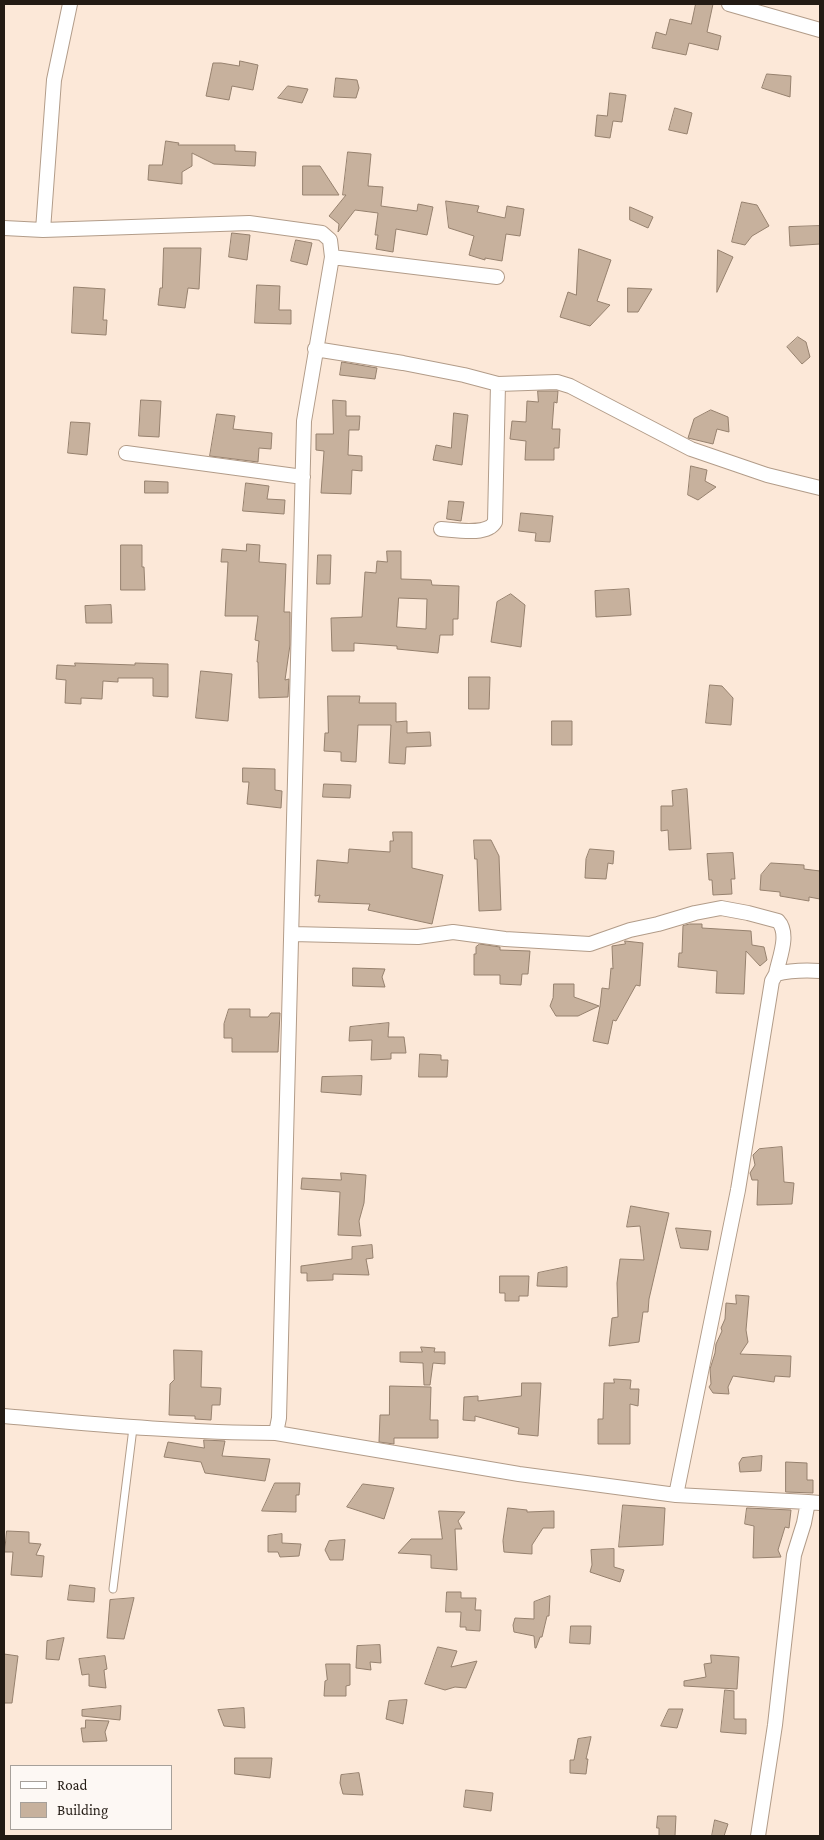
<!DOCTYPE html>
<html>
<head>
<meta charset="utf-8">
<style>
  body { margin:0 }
  #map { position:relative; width:824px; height:1840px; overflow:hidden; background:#fce8d8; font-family:"Crimson Pro",serif }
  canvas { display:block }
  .frame { position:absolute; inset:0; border:5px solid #231b14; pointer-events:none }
  .legend { position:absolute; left:10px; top:1765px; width:162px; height:65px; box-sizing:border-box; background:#fdf8f4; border:1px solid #a6a09a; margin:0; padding:6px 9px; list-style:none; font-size:15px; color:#231b14 }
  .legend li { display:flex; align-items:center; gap:10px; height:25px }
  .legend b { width:25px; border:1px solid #a6a09a }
</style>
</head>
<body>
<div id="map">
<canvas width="824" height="1840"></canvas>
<div class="frame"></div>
<ul class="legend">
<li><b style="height:6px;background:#fff"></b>Road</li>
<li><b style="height:14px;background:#c7b19d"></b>Building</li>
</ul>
</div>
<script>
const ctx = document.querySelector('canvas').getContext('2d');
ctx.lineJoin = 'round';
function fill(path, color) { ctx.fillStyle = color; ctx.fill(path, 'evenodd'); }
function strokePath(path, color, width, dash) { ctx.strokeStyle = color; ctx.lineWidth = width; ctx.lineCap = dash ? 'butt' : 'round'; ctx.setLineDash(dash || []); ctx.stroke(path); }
const building = new Path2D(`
  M696 4H713L707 32 721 36 718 50 689 43 686 55 652 48 656 32 666 35 670 19 691 24Z
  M240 61 258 65 253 90 232 86 229 100 206 96 213 63H221L239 66Z
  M767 74 791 76 790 97 762 88Z
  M336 78 357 80 359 88 356 98 334 97Z
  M288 86 308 89 302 103 278 98Z
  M610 93 626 95 622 122 613 121 610 138 595 136 597 115 607 116Z
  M675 108 692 113 687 134 669 130Z
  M166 141 179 143 178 145H235V151L256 152 255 166 214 164 192 153V166L182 172V184L148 180 149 165H162Z
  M348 152 371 154 368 186 383 187 381 206 417 211 418 204 433 207 427 235 396 229 393 252 376 249 378 235H375L378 213 355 210 338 232 339 224 329 216 346 195H343Z
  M303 166H320L339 195H303Z
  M446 201 479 206 477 212 505 218 507 206 524 209 520 236 506 234 502 261 485 258V260L469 255 474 236 449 228Z
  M742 202 757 205 769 226 752 236 745 245 732 242Z
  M630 207 653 217 648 228 630 220Z
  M820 226V244L790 246 789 227Z
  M232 233 250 235 247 260 229 257Z
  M296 240 312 243 307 265 291 261Z
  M164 248H201L199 289 188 288 185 308 158 305 160 288H162Z
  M579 249 611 260 597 301 610 305 590 326 560 317 568 292 576 295Z
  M718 250 733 257 717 292Z
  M257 285 280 286 279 310H291V324L255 323Z
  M74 287 105 289 103 320H107L106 335 72 333Z
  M628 288 652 289 638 312H628Z
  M798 337 806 342 810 357 802 364 787 347Z
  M342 362 377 368 375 379 340 375Z
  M538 391H558L557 403 554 402 552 429H560L559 448H554V460H525L526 441 510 439 512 421 526 422 527 401 538 402Z
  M141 400 161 401 159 437 139 436Z
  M333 400 346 401V416H360L359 430H349L348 455 362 456V471L352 470 351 494 321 493 324 451 316 450V434H333Z
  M711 410 728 417 729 432 717 429 713 444 688 438 694 419Z
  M454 413 468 415 462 465 433 460 436 445 451 448Z
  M217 414 235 416 233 429 272 433 271 449 259 448 258 462 210 456Z
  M71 422 90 423 87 455 68 453Z
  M691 466 707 470 705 481 716 487 698 500 688 495Z
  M145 481 168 482V493H145Z
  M246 483 269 486 267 499 285 500 284 514 243 511Z
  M449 501 464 502 461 521 447 519Z
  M521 513 553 516 550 542 535 541 536 533 519 531Z
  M247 544 260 545 259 562 286 564 284 612H290V645L285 680 289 679 288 697 259 698 258 662H257L259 641 255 640 258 616H225L228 562H221L222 549 246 551Z
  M121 545H142V567H144L145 590H121Z
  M387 551H401V579L431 580 432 585 459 586 458 619H453V635H440L438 653 397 649V646L354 643V651H332L331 618 362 617 365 572 376 573 377 561 387 562ZM399 598 427 599 426 629 397 627Z
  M318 555H331L330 584H317Z
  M629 589 631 615 596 617 595 591Z
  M511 594 525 605 521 647 491 642 497 602Z
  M111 605 112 623H86L85 606Z
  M75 663 135 665V663L168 664V697L153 696V678H118V682L103 681 102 699 81 698V704L65 703 66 680 56 679 57 665 75 666Z
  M201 671 232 674 228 721 196 718Z
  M469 677H490L489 709H469Z
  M710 685 722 686 733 698 731 725 706 723Z
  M328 696H360L359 703H396V722L407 721V733L430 732 431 746 406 747 405 764 389 763 391 725H358L356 762 341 761V752L324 751 325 733H328Z
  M552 721H572V745H552Z
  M243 768 275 769V790L282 791 281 808 247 804 249 782H243Z
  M324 784 351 785 350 798 323 797Z
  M687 789 691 849 669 850 668 830 661 831V806H673L672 791Z
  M393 832H412V868L443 875 432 924 368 910 370 904 318 902 320 895 315 896 317 860 348 863 349 849 390 852V841H393Z
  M474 840H491L499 856 501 910 479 911 477 859H475Z
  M590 849 614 851 613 864 608 863 606 879 585 878 586 859Z
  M733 853 735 879H731L732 894 713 895 712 880H709L707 854Z
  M771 863 804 865V869L820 871V899L809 897V901L780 896V892L760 890 761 875Z
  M690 924H702V928L751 931 752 945 764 947 767 960 760 966 746 951 744 994 716 993 717 971 678 967 679 953H682L683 926Z
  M625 941 643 943 640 986 636 985 616 1021 613 1020 608 1044 593 1041 600 1006 602 988 609 989 611 968 613 969 612 946 625 944Z
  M480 944 500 947V950L530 951 528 974H522L521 985 500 984V975H474V954H476V947Z
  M353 968 385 969 382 977 385 987 353 986Z
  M554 984H574V997L599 1006 578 1016H556L550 1006 553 998Z
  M229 1009H250V1017H268L271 1013H280L278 1052H232V1038H224V1024Z
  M389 1023 388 1037H404L406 1053H391V1059L371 1060 372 1040 349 1041 350 1027Z
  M420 1054 441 1055V1060H448L447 1077H419Z
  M362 1076 361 1095 321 1092 322 1077Z
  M782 1147 784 1182 794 1183 792 1204 757 1205 758 1180H752L750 1173 755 1165 753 1155 759 1149Z
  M341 1173 366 1175 364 1203 359 1221 361 1236 338 1235 340 1192 301 1189 302 1178 341 1180Z
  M631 1206 669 1213 649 1299 648 1312H643L639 1342 609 1346 612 1318 618 1317 617 1283 620 1259 644 1260 640 1226 627 1227Z
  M676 1228 711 1231 708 1250 681 1248Z
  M372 1245 373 1258 366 1259 369 1275 333 1274V1280L307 1281V1273H301V1266L352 1259V1247Z
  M567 1267V1287L537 1286 538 1273Z
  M500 1276H529L528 1296H519V1301H505V1293H500Z
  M736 1295 749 1296 746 1330 748 1342 740 1354 791 1356 790 1377 775 1376 774 1382 733 1376 728 1387 729 1394 713 1393 709 1387 711 1384 710 1369 715 1353 716 1344 722 1331 721 1328 725 1319 726 1303 736 1304Z
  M421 1347 435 1348 434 1352H445V1364L433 1363 430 1385H424L423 1363 400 1362V1352H422Z
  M174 1350 202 1351 201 1387 221 1388 220 1405H212L211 1420 195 1419V1416L169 1415 170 1384 174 1380Z
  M614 1379 631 1380 630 1389H639L638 1406 630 1404V1444H598V1419H603L604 1383H614Z
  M522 1383H541L538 1436 518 1434 519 1428 475 1416V1421L463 1420 464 1397 478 1396V1401L521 1396Z
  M390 1386 431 1387 430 1420H438V1438H394V1444L379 1442 380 1415H389Z
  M204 1440 225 1441 222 1456 270 1459 265 1481 205 1473 201 1462 164 1457 168 1442 204 1448Z
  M762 1456 761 1471 740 1472 739 1463 742 1458Z
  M786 1462 807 1463V1480H813V1493L786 1492Z
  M275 1483H300L299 1495H296V1512L262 1511Z
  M363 1484 394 1488 384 1519 347 1507Z
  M623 1505 665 1508 663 1545 619 1547Z
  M508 1508 527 1510V1512L554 1511V1528H543L532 1545V1554L504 1552 503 1541Z
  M747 1508 791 1510 789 1528 785 1527 778 1550 781 1557 753 1558 754 1526 745 1524Z
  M439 1511 465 1512 458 1521 462 1529H455L457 1570 431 1568V1555L398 1553 411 1539H442Z
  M7 1531 29 1532V1543L41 1544 36 1555 44 1556 42 1577 11 1575 13 1552H5Z
  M282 1534V1543L301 1544 299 1556 280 1557 278 1552H268V1536Z
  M345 1540 343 1560H330L325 1550 329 1541Z
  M614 1549V1567L624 1570 620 1582 590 1572 592 1565 591 1550Z
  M70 1585 95 1588 94 1602 68 1600Z
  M447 1592H461V1598H476L475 1610H481L480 1631 466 1630V1627H460L461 1612H446Z
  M550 1596 549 1616H547L542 1637H540L536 1648H535L534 1636 514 1632 513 1625 515 1618 534 1619V1602Z
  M134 1598 124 1639 107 1638 110 1600Z
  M571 1626H591L590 1644 570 1643Z
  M64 1638 59 1660 46 1659 47 1641Z
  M380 1645 381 1663 370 1662 371 1670 356 1668 357 1646Z
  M438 1647 457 1651 451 1667 477 1661 466 1688 455 1687 445 1690 425 1684Z
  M4 1654 18 1656 12 1703H4Z
  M711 1655 739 1657 737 1689 684 1686V1681L706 1677 704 1664 711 1663Z
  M105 1656 107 1669 104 1670 106 1688 89 1686V1674L82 1675 79 1659Z
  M326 1664H350V1685L346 1686V1696H324L325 1681 327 1680Z
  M725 1690 734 1691V1719H746V1734L721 1732Z
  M407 1700 403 1724 386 1719 389 1701Z
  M121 1706 120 1720 82 1716V1710Z
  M244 1708 245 1728 224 1726 218 1710Z
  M669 1709H683L677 1728 661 1726Z
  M86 1720 109 1721 105 1732 107 1741 83 1742 81 1728H85Z
  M591 1737 586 1759H588L586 1774 570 1773V1760H574L578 1739Z
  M235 1758H272L270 1778 235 1774Z
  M359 1773 363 1795 343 1794 340 1783 341 1775Z
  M466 1790 493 1793 491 1811 464 1807Z
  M658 1816H676L675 1836H659V1828H657Z
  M715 1820 728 1824 724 1836H712Z`);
const lane = new Path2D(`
  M113 1589 133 1428`);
const street = new Path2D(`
  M729 4 820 30
  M4 228 43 230 54 80 70 4
  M332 257 497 277
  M315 349 403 363 464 375 498 384 557 382 570 386 691 449 767 475 820 488
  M126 453 303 477
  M441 529C456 530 487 536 495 522L498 384
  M292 934 418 937 453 932 505 939 590 944 630 930 658 924 695 913 721 908 748 913 778 921C790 934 779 958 776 974
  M4 1416C94 1424 185 1433 276 1433L279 1418 304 421 332 257 330 240 322 233 249 223 43 230
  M276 1433 519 1474 676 1495 808 1502
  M676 1495 738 1190 772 981 776 974C792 970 805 970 820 971
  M758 1836 775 1725 794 1555 804 1523 808 1502 820 1503`);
fill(building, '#c7b19d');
strokePath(building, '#96816e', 1);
strokePath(lane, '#b29c89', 9);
strokePath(street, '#b29c89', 16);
strokePath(lane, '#fff', 7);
strokePath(street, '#fff', 14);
</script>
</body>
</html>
